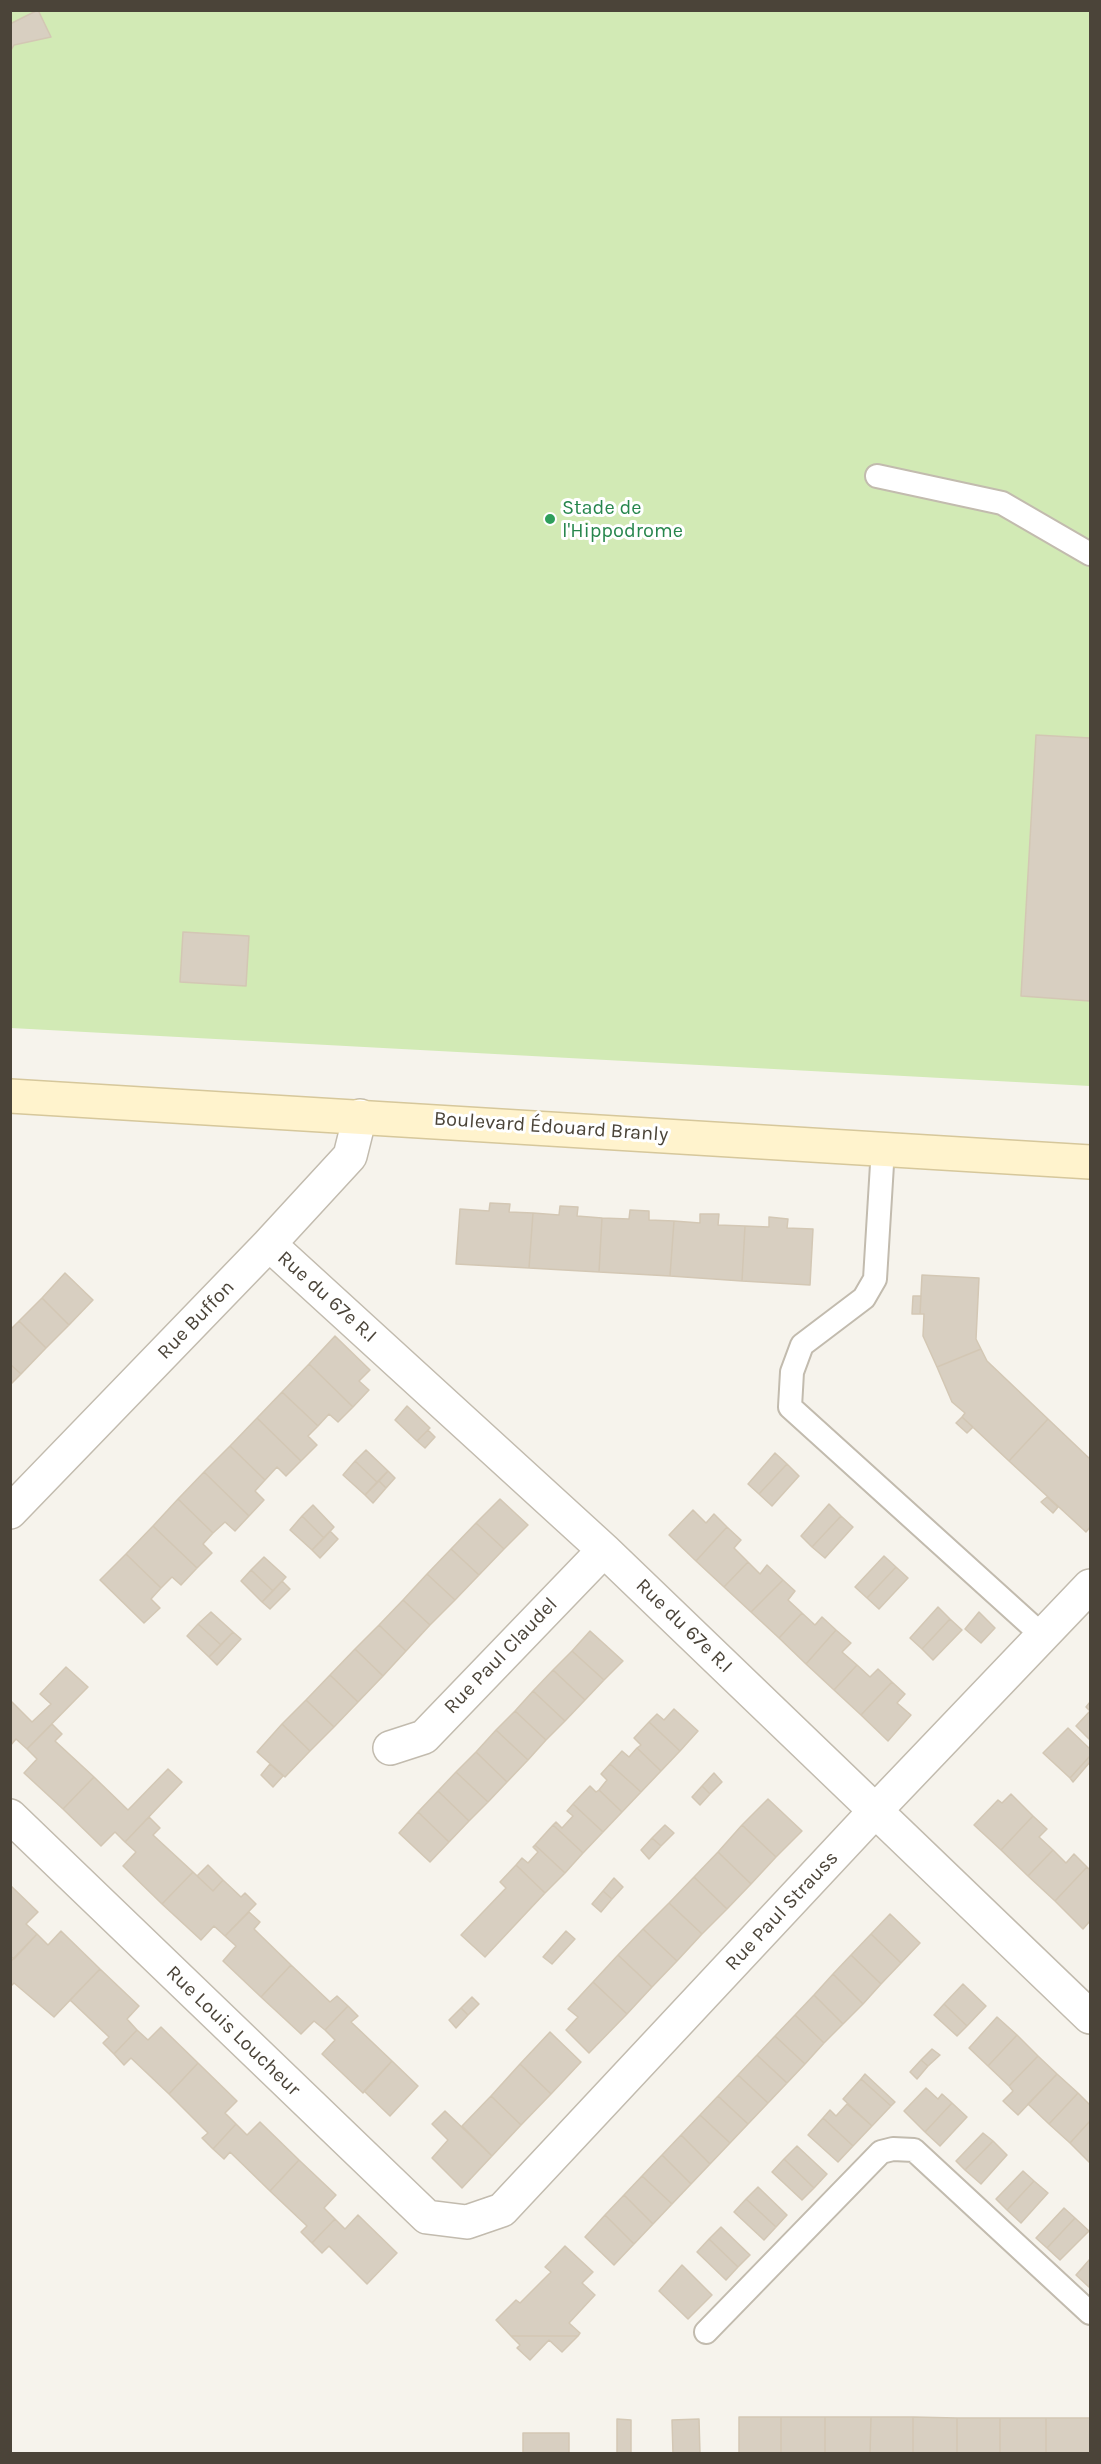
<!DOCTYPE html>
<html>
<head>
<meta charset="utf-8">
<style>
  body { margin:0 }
  #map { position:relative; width:1101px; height:2464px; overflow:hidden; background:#f6f3ec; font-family:Karla,sans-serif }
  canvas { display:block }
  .frame { position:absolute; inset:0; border:12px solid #4b4439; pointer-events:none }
</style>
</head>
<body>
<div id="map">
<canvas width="1101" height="2464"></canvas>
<div class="frame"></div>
</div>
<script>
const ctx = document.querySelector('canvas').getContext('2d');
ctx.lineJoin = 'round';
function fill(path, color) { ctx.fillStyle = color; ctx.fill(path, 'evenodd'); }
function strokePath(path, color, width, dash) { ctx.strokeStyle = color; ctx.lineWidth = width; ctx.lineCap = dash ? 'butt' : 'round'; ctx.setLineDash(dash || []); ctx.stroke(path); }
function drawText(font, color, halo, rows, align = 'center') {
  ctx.font = font + ' Karla,sans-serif'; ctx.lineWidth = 6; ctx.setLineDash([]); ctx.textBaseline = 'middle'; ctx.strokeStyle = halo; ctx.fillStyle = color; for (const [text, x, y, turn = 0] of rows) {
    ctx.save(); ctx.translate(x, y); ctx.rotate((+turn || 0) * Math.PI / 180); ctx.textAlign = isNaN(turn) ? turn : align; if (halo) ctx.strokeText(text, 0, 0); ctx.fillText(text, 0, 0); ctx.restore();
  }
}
const green = new Path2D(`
  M10 11H1090V1086L11 1028Z`);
const building = new Path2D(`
  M38 10 51 37 14 45 10 52V24Z
  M1036 735 1090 738V1001L1021 996Z
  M183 932 249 936 246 986 180 982Z
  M490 1203 510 1204 509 1212 533 1213 529 1268 456 1264 460 1209 489 1211Z
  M560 1206 578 1207 577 1216 602 1218 599 1272 529 1268 533 1213 559 1215Z
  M630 1210 649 1211V1220L674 1221 670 1276 599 1272 602 1218 629 1219Z
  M700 1214H719L718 1225 745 1226 742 1281 670 1276 674 1221 700 1223Z
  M769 1217 788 1219 787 1228 813 1229 810 1285 742 1281 745 1226 769 1227Z
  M65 1273 93 1300 69 1325 42 1298Z
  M922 1275 979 1278 976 1339 981 1349 937 1367 923 1336 924 1314H920Z
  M913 1296H921L920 1314H912Z
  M42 1298 69 1325 46 1348 19 1321Z
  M19 1321 46 1348 21 1374 10 1364V1330Z
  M335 1336 370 1370 359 1381 369 1390 353 1407 309 1364Z
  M981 1349 987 1361 1048 1419 1009 1461 962 1417 965 1413 952 1402 937 1367Z
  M10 1364 21 1374 10 1385Z
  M309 1364 353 1407 338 1422 329 1414 318 1426 282 1392Z
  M282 1392 318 1426 308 1436 317 1445 301 1461 257 1418Z
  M407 1406 430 1428 417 1441 395 1420Z
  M962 1417 973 1427 967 1433 956 1423Z
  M257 1418 301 1461 286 1476 277 1467 265 1480 230 1446Z
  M1048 1419 1090 1459V1527L1086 1532 1009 1461Z
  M428 1430 435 1437 425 1448 417 1441Z
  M230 1446 265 1480 255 1491 264 1500 249 1516 204 1472Z
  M366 1450 388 1471 377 1482 355 1461Z
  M775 1453 787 1464 759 1494 748 1484Z
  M355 1461 377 1482 365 1495 343 1475Z
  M787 1464 799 1476 772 1506 759 1494Z
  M388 1471 395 1478 386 1488 379 1481Z
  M204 1472 249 1516 235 1531 225 1522 213 1533 178 1499Z
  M379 1481 386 1488 373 1503 365 1495Z
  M1047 1497 1058 1507 1053 1513 1041 1502Z
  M178 1499 213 1533 203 1544 212 1553 197 1568 153 1526Z
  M500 1499 528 1525 504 1549 476 1523Z
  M829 1504 841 1516 812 1547 801 1536Z
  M313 1505 334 1527 324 1538 302 1516Z
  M693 1510 706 1523 714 1514 727 1527 696 1561 669 1535Z
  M302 1516 324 1538 312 1550 290 1530Z
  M841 1516 853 1527 825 1558 812 1547Z
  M476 1523 504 1549 479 1575 451 1549Z
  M153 1526 197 1568 181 1585 172 1577 161 1588 126 1554Z
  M727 1527 741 1540 734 1548 748 1562 724 1587 696 1561Z
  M330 1531 338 1539 320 1558 312 1550Z
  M451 1549 479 1575 455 1600 427 1574Z
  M126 1554 161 1588 151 1599 160 1608 144 1623 100 1580Z
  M884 1556 896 1567 867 1598 855 1587Z
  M264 1557 286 1577 273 1591 251 1570Z
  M748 1562 760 1574 767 1565 783 1580 751 1612 724 1587Z
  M896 1567 908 1578 879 1609 867 1598Z
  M251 1570 273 1591 262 1602 241 1581Z
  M427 1574 455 1600 430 1625 403 1600Z
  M783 1580 795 1591 788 1600 802 1613 779 1638 751 1612Z
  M282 1581 290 1589 270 1609 262 1602Z
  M403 1600 430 1625 406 1651 379 1625Z
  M938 1607 950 1619 922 1649 910 1638Z
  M211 1612 233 1632 221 1645 198 1624Z
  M979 1612 995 1628 981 1643 965 1629Z
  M802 1613 815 1625 822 1617 836 1630 806 1664 779 1638Z
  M950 1619 962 1630 933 1660 922 1649Z
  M198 1624 221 1645 209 1657 187 1636Z
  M379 1625 406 1651 383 1676 355 1649Z
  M836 1630 851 1643 842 1652 857 1665 834 1690 806 1664Z
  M590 1631 623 1661 604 1680 572 1651Z
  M233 1632 241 1639 217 1665 209 1657Z
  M355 1649 383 1676 358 1702 330 1675Z
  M572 1651 604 1680 585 1700 553 1670Z
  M857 1665 870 1677 878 1669 892 1682 861 1715 834 1690Z
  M66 1667 88 1687 27 1749 16 1739 10 1746V1700L32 1722 51 1704 40 1694Z
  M553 1670 585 1700 565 1721 533 1691Z
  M330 1675 358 1702 334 1727 306 1700Z
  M892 1682 905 1694 897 1703 911 1715 888 1741 861 1715Z
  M533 1691 565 1721 546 1740 515 1711Z
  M306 1700 334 1727 310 1751 282 1724Z
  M1090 1702V1740L1076 1726 1090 1711 1086 1707Z
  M674 1709 698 1731 680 1751 649 1722 657 1714 664 1720Z
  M515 1711 546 1740 528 1760 496 1730Z
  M649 1722 680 1751 661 1771 637 1748 641 1745 634 1738Z
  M52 1724 62 1734 55 1741 94 1777 63 1809 24 1773 37 1759 27 1749Z
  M282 1724 310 1751 285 1777 257 1752Z
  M1068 1728 1090 1749V1756L1070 1778 1043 1753Z
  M496 1730 528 1760 507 1782 476 1752Z
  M637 1748 661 1771 641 1792 610 1764 622 1751 629 1757Z
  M476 1752 507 1782 488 1802 456 1772Z
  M1090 1756V1762L1073 1782 1070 1778Z
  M270 1764 283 1776 273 1787 261 1775Z
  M610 1764 641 1792 622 1812 599 1790 607 1780 601 1774Z
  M168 1769 182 1782 125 1842 115 1832 101 1846 63 1809 94 1777 128 1810Z
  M456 1772 488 1802 469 1821 438 1791Z
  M714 1773 722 1782 710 1794 702 1786Z
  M590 1786 596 1792 599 1790 622 1812 603 1832 573 1804Z
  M702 1786 710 1794 700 1805 692 1797Z
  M438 1791 469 1821 449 1842 418 1812Z
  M1011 1794 1033 1816 1001 1850 974 1825 998 1800 1002 1803Z
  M768 1799 802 1831 776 1857 742 1825Z
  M573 1804 603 1832 583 1853 553 1825 556 1822 562 1828 573 1816 567 1811Z
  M418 1812 449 1842 430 1862 399 1833Z
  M1033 1816 1047 1829 1039 1837 1053 1850 1028 1876 1001 1850Z
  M149 1817 160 1828 153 1835 193 1872 162 1904 123 1866 136 1852 125 1842Z
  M553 1825 583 1853 565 1873 535 1845Z
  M665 1825 674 1833 661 1846 652 1838Z
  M742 1825 776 1857 751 1884 718 1852Z
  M652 1838 661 1846 649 1859 641 1850Z
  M535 1845 565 1873 545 1893 516 1865 522 1858 528 1863 538 1852 533 1847Z
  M1053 1850 1066 1863 1074 1854 1087 1867 1055 1901 1028 1876Z
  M718 1852 751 1884 727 1909 694 1877Z
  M208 1865 223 1880 213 1891 197 1876Z
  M516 1865 545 1893 485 1957 461 1935 506 1888 500 1882Z
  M1087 1867 1090 1870V1921L1083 1929 1055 1901Z
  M193 1872 213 1891 223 1880 241 1897 245 1893 256 1904 225 1936 214 1926 201 1940 162 1904Z
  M694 1877 727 1909 702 1934 669 1903Z
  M614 1878 623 1887 612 1899 603 1891Z
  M10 1885 38 1912 26 1924 37 1934 14 1959 10 1956Z
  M603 1891 612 1899 601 1912 592 1904Z
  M669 1903 702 1934 677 1961 643 1929Z
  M249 1912 260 1922 254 1929 291 1965 261 1997 223 1961 236 1946 225 1936Z
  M890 1914 920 1943 901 1963 871 1934Z
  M643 1929 677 1961 652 1987 618 1955Z
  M61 1931 100 1969 54 2017 14 1983 10 1987V1962L37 1934 48 1945Z
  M566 1931 575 1939 552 1964 543 1957Z
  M871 1934 901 1963 881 1984 851 1955Z
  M618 1955 652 1987 627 2014 593 1982Z
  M851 1955 881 1984 863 2004 833 1974Z
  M291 1965 330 2002 337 1996 348 2006 325 2030 314 2021 301 2034 261 1997Z
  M100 1969 139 2006 127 2019 137 2030 114 2054 103 2043 109 2037 70 2000Z
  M833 1974 863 2004 843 2024 814 1995Z
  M593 1982 627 2014 589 2053 566 2030 578 2017 568 2009Z
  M963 1984 986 2006 967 2026 944 2004Z
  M814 1995 843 2024 824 2043 795 2015Z
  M472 1997 479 2004 468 2015 461 2008Z
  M944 2004 967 2026 957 2036 934 2015Z
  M348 2006 358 2016 351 2022 392 2061 363 2093 322 2054 335 2040 325 2030Z
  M461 2008 468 2015 456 2028 449 2020Z
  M795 2015 824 2043 805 2064 775 2036Z
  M997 2017 1017 2035 988 2066 969 2048Z
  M161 2027 198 2063 169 2094 131 2058 124 2065 114 2054 137 2030 148 2040Z
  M550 2032 581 2062 551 2094 520 2064Z
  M1017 2035 1038 2056 1009 2086 988 2066Z
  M775 2036 805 2064 787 2083 757 2055Z
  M932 2049 940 2055 928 2066 921 2060Z
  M757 2055 787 2083 768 2103 738 2075Z
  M1038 2056 1057 2074 1018 2115 1003 2101 1013 2091 1009 2086Z
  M921 2060 928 2066 917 2079 910 2072Z
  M392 2061 418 2086 390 2116 364 2091Z
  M198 2063 237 2101 225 2113 236 2124 213 2149 202 2138 208 2133 169 2094Z
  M520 2064 551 2094 521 2125 491 2096Z
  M865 2074 895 2102 891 2106 861 2079Z
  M1057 2074 1078 2093 1049 2124 1028 2104Z
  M738 2075 768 2103 748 2124 718 2096Z
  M861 2079 891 2106 872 2126 843 2099Z
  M926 2088 938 2099 942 2094 952 2103 925 2132 904 2111Z
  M1078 2093 1090 2105V2121L1070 2143 1049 2124Z
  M491 2096 521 2125 492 2156 462 2126Z
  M718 2096 748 2124 730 2143 700 2115Z
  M952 2103 967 2117 940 2146 925 2132Z
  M847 2104 872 2126 853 2146 823 2118 830 2110 836 2116Z
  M445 2111 492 2156 462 2188 432 2158 448 2140 432 2124Z
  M700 2115 730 2143 710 2164 681 2135Z
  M823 2118 853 2146 838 2162 808 2135Z
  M1090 2121V2163L1070 2143Z
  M260 2122 299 2160 270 2191 230 2152 224 2159 213 2149 236 2124 247 2135Z
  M983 2133 993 2141 965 2170 956 2161Z
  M681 2135 710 2164 691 2184 662 2155Z
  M993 2141 1007 2155 981 2184 965 2170Z
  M797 2146 827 2174 814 2188 784 2159Z
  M662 2155 691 2184 672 2204 642 2176Z
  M784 2159 814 2188 802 2200 772 2172Z
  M299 2160 336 2195 324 2208 335 2219 312 2243 301 2232 307 2226 270 2191Z
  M1023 2171 1034 2181 1007 2210 996 2199Z
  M642 2176 672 2204 653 2224 624 2195Z
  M1034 2181 1048 2193 1021 2223 1007 2210Z
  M758 2187 787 2215 776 2227 746 2199Z
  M624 2195 653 2224 634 2244 605 2215Z
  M746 2199 776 2227 764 2240 734 2212Z
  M1064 2208 1075 2218 1047 2248 1036 2238Z
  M358 2215 397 2253 367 2284 329 2246 322 2253 312 2243 335 2219 345 2229Z
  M605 2215 634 2244 614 2265 585 2237Z
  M1075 2218 1089 2231 1060 2260 1047 2248Z
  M721 2227 750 2255 738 2267 709 2239Z
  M709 2239 738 2267 726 2280 697 2252Z
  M565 2246 593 2272 582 2283 595 2295 569 2323 580 2333 578 2336H511L496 2320 516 2300 520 2303 551 2272 545 2267Z
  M1090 2259V2288L1076 2275Z
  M682 2265 712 2295 688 2319 659 2291Z
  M511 2336H578L562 2352 549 2340 530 2360 517 2348 520 2345Z
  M739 2417H781V2454H739Z
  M781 2417H825V2454H781Z
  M825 2417H871L870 2454H825Z
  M871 2417H913V2454H870Z
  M913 2417 957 2418V2454H913Z
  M957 2418H1000V2454H957Z
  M1000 2418H1046V2454H1000Z
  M1046 2418H1090V2454H1046Z
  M617 2419 631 2420V2454H617Z
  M699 2419 700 2454H673L672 2420Z
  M523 2433H569V2454H523Z`);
const lane = new Path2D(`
  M877 476 1002 503 1090 554
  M883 1148 875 1279 864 1298 802 1345 792 1372 790 1407 1043 1636
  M706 2332 881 2152 893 2149 914 2150 1090 2313`);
const street = new Path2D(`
  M269 1244 604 1550 1090 2017
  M10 1512 269 1244 350 1156 360 1116
  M390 1748 424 1737 604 1550
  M10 1816 427 2217 467 2222 502 2210 876 1810 1090 1586`);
const secondary = new Path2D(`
  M10 1096 1090 1162`);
const markers = [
  [550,519,6,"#2e9e5b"]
];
const leisureNames = [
  ["Stade de",562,508],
  ["l'Hippodrome",562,531]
];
const streetNames = [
  ["Boulevard Édouard Branly",551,1127,4],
  ["Rue du 67e R.I",327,1297,42],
  ["Rue Buffon",196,1320,-46],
  ["Rue du 67e R.I",684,1626,44],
  ["Rue Paul Claudel",501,1656,-46],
  ["Rue Paul Strauss",782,1911,-47],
  ["Rue Louis Loucheur",233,2031,44]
];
fill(green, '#d2eab5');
fill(building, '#d8cfc1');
strokePath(building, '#d3c7b4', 1.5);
strokePath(lane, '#c2bbae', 26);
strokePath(street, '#c2bbae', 36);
strokePath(secondary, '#d6c79b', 36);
strokePath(lane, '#fff', 22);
strokePath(street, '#fff', 33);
strokePath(secondary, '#fff3cd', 33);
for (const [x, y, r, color] of markers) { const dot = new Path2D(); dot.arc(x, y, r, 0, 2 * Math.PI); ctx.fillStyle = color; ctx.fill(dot); strokePath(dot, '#fff', 2); }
drawText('20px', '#27864d', '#fff', leisureNames, 'left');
drawText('20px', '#4b4439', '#fff', streetNames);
</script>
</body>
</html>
